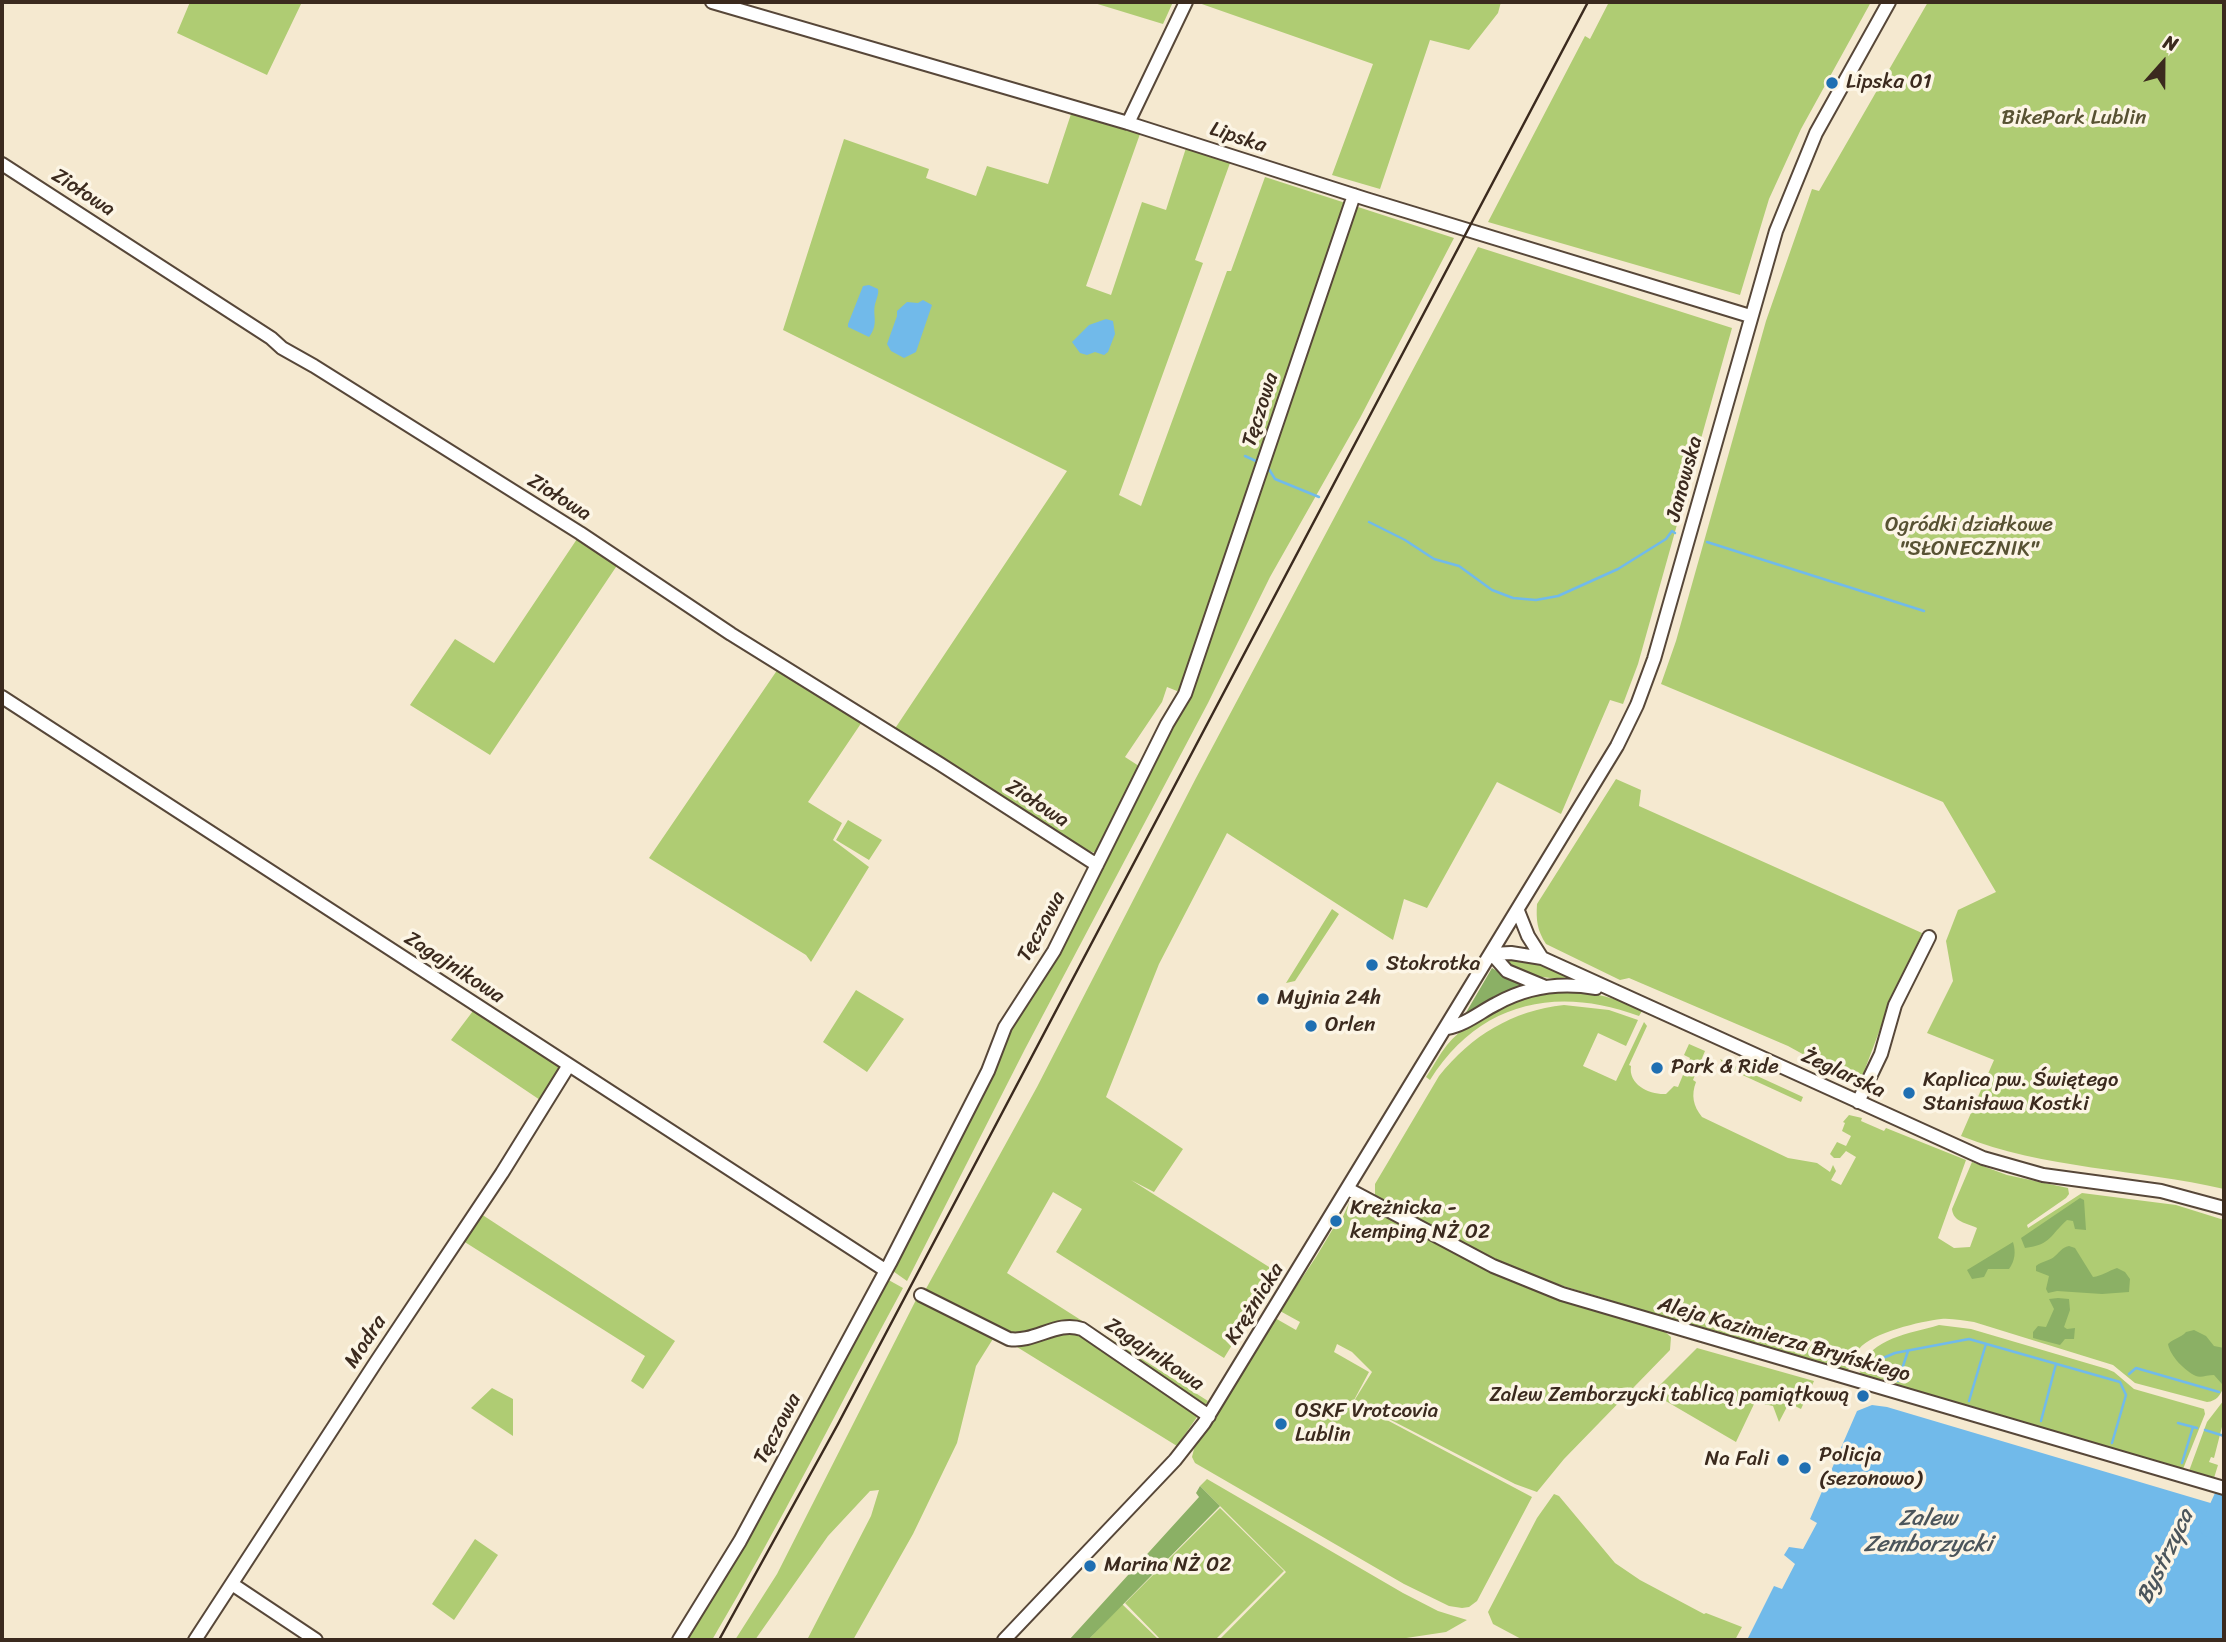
<!DOCTYPE html>
<html>
<head>
<meta charset="utf-8">
<style>
  body { margin:0 }
  #map { position:relative; width:2226px; height:1642px; overflow:hidden; background:#f5e9d0; font-family:Sriracha,sans-serif }
  canvas { display:block }
  .frame { position:absolute; inset:0; border:4px solid #3b2a1e; pointer-events:none }
  .north { position:absolute; left:2128px; top:28px; width:70px; height:70px; -webkit-text-stroke:5px #fcf5e5; paint-order:stroke; rotate:21deg; font-size:19px; font-weight:700; line-height:28px; text-align:center; color:#3b2a1e }
  .north::after { content:''; display:block; margin:auto; width:24px; height:32px; background:#3b2a1e; clip-path:polygon(50% 0,100% 100%,50% 72%,0 100%) }
</style>
</head>
<body>
<div id="map">
<canvas width="2226" height="1642"></canvas>
<div class="frame"></div>
<div class="north">N</div>
</div>
<script>
const ctx = document.querySelector('canvas').getContext('2d');
ctx.lineJoin = 'round';
function fill(path, color) { ctx.fillStyle = color; ctx.fill(path, 'evenodd'); }
function strokePath(path, color, width, dash) { ctx.strokeStyle = color; ctx.lineWidth = width; ctx.lineCap = dash ? 'butt' : 'round'; ctx.setLineDash(dash || []); ctx.stroke(path); }
function drawText(font, color, halo, rows, align = 'center') {
  ctx.font = font + ' Sriracha,sans-serif'; ctx.lineWidth = 7; ctx.setLineDash([]); ctx.textBaseline = 'middle'; ctx.strokeStyle = halo; ctx.fillStyle = color; for (const [text, x, y, turn = 0] of rows) {
    ctx.save(); ctx.translate(x, y); ctx.rotate((+turn || 0) * Math.PI / 180); ctx.textAlign = isNaN(turn) ? turn : align; if (halo) ctx.strokeText(text, 0, 0); ctx.fillText(text, 0, 0); ctx.restore();
  }
}
const green = new Path2D(`
  M190 2H302L267 75 177 33Z
  M1091 2H1173L1163 24Z
  M1196 2H1501L1498 13 1469 50 1430 40 1380 189 1332 175 1373 64Z
  M1609 2H1871L1801 129 1769 199 1740 295 1488 222 1585 36 1590 39Z
  M1928 2H2224V1189C2138 1169 2044 1169 1961 1136L1994 1060 1927 1033 1953 981 1946 941 1958 910 1996 892 1943 802 1661 684 1676 641 1766 321 1812 189 1819 191Z
  M1071 114 1140 134 1086 286 1111 295 1142 202 1166 210 1186 148 1230 163 1195 260 1203 263 1119 495 1141 506 1227 271H1231L1265 177 1454 238 1360 418 1270 577 1208 703 1025 1049 907 1281 890 1269 1009 1028 1187 695 1167 687 1162 702 1125 757 1142 768 1098 854 1084 849 894 730 1067 471 783 330 844 139 929 169 926 178 976 196 987 166 1048 184Z
  M1478 247 1732 328 1638 664 1623 704 1610 700 1561 814 1497 782 1427 908 1404 899 1393 940 1227 833 1159 964 1106 1097 1183 1149 1154 1192 1131 1180 1277 1272 1224 1358 1056 1252 1082 1209 1053 1192 1007 1273 1208 1401 1177 1446 996 1334 976 1366 957 1443 913 1534 853 1640H807L871 1516 879 1490 870 1491 828 1536 755 1640H735L777 1574 918 1296H922L1037 1087 1196 778Z
  M579 536 618 564 490 755 410 705 455 639 494 663Z
  M780 666 864 719 808 802 842 823 833 840 869 867 811 962 806 955 649 858Z
  M1616 779 1641 790 1639 806 1922 933 1882 1024 1859 1085 1788 1046 1629 978 1620 980 1546 944C1537 930 1536 920 1537 904Z
  M848 820 882 840 869 860 836 840Z
  M1332 909 1339 914 1295 981 1286 983Z
  M1506 957 1538 962 1573 978 1570 982C1549 975 1521 980 1504 961Z
  M856 990 904 1019 867 1072 823 1042Z
  M1563 992C1591 991 1615 998 1641 1008L1642 1011 1639 1016C1556 985 1479 1002 1430 1080L1426 1077C1433 1067 1439 1055 1447 1045 1476 1011 1520 996 1563 992Z
  M1564 1005 1609 1010 1638 1020 1626 1046 1598 1033 1583 1066 1616 1081 1644 1022 1647 1026 1629 1065 1631 1066C1628 1085 1650 1095 1666 1094L1674 1086 1678 1087 1690 1058 1684 1055 1689 1044 1705 1051 1693 1080 1696 1082C1691 1095 1693 1106 1702 1117L1788 1158 1817 1163 1830 1172 1833 1165 1836 1171 1831 1180 1841 1185 1856 1157 1846 1151 1840 1158H1834L1830 1154 1837 1142 1846 1146 1851 1136 1842 1131 1845 1123 1843 1122 1849 1115 1862 1118 1861 1121 1884 1131 1886 1128 1966 1160 1938 1238 1954 1248 1970 1247 1977 1228C1967 1223 1953 1222 1952 1209L1972 1162 2007 1175 2068 1188 2069 1194 2066 1198 2027 1225 2028 1228 2082 1193 2176 1205 2224 1220V1387C2220 1395 2217 1401 2207 1402L2135 1383 2113 1365 1974 1322C1964 1321 1952 1318 1941 1319 1922 1321 1871 1333 1859 1349 1853 1357 1855 1366 1845 1372L1534 1277 1488 1258 1375 1195V1184L1439 1076C1472 1035 1512 1011 1564 1005Z
  M476 1007 560 1063 561 1071 543 1102 451 1040Z
  M1720 1059 1803 1097 1801 1102 1725 1067Z
  M1355 1198 1561 1298 1664 1331 1671 1337 1670 1350 1564 1459 1537 1492 1515 1484 1354 1401 1372 1372 1352 1352 1337 1344 1334 1352 1369 1372 1353 1402 1532 1497 1477 1601 1469 1607 1462 1608 1449 1606 1404 1584 1195 1463 1192 1457 1195 1445 1217 1414 1275 1318 1296 1330 1300 1322 1280 1311 1316 1257 1337 1222 1340 1223 1350 1201Z
  M478 1212 675 1341 643 1389 631 1381 645 1356 460 1239Z
  M885 1278 903 1288C839 1406 780 1525 712 1640H682Z
  M1939 1325 1971 1329 2107 1369 2114 1372 2134 1389 2204 1409 2205 1414 2183 1469 1862 1376 1859 1370C1872 1337 1909 1334 1939 1325Z
  M1697 1348 1814 1381 1801 1409 1789 1403 1779 1422 1773 1406 1755 1402 1736 1442 1652 1393Z
  M492 1388 513 1399V1436L471 1408Z
  M2224 1400V1419L2214 1458 2211 1457 2209 1462 2218 1465 2214 1478 2189 1471 2207 1422Z
  M1207 1479 1403 1593 1438 1611 1467 1620 1446 1632 1393 1640H1219L1286 1572 1200 1486Z
  M1554 1494 1559 1496 1615 1563 1640 1580 1704 1614 1706 1613 1742 1627 1735 1640H1523L1493 1624 1488 1612 1537 1518Z
  M1220 1508 1284 1571 1215 1640H1161L1125 1603Z
  M475 1539 498 1555 454 1620 432 1604Z
  M1122 1604 1159 1640H1088Z`);
const forest = new Path2D(`
  M1492 968 1507 977 1531 984 1480 1006 1464 1016Z
  M2080 1198 2084 1200 2086 1230 2075 1229 2073 1221 2067 1220C2050 1235 2051 1245 2025 1248L2021 1238Z
  M2013 1242C2016 1252 2015 1261 2009 1269H1988L1984 1277 1972 1279 1967 1270Z
  M2069 1246 2075 1248 2093 1277C2102 1276 2108 1271 2117 1268L2125 1272 2130 1279 2129 1292 2102 1294 2057 1291 2048 1293 2046 1289 2049 1276 2036 1271V1266C2042 1261 2050 1261 2055 1256 2061 1251 2061 1248 2069 1246Z
  M2058 1298 2069 1299 2070 1310 2064 1327 2067 1329 2075 1328 2074 1339H2065L2060 1345 2033 1338V1332L2038 1326 2046 1327 2054 1309 2049 1299Z
  M2194 1330 2206 1336 2214 1346 2224 1348 2222 1384 2214 1375C2207 1375 2201 1378 2196 1376 2185 1371 2170 1356 2168 1344 2174 1338 2181 1338 2186 1332Z
  M1200 1486 1220 1506 1088 1640H1069L1199 1497 1196 1493Z`);
const water = new Path2D(`
  M869 285 878 289C879 293 877 297 876 301 871 314 880 323 869 337L848 327V324L863 286Z
  M923 300 932 305 916 352 904 358 891 351 887 344 897 316V311L907 302 918 303Z
  M1106 319 1113 321 1115 334 1108 352 1104 355 1095 352 1087 355 1080 353 1072 342 1089 325Z
  M1872 1405 1887 1407 2224 1507V1640H1747L1774 1586 1782 1589 1795 1564 1784 1555 1789 1547 1803 1549 1817 1523 1810 1519 1857 1411Z`);
const stream = new Path2D(`
  M1245 456 1258 462
  M1267 466 1275 479 1319 497
  M1369 522 1405 540 1434 559 1459 566 1492 590 1513 598 1536 600 1558 596 1618 569 1666 539 1672 531 1675 533
  M1707 542 1924 611
  M1864 1366 1895 1353 1969 1339 2120 1382 2126 1395 2112 1443
  M2129 1374 2136 1368 2219 1392
  M1898 1381 1908 1351
  M1969 1401 1986 1344
  M2041 1421 2056 1364
  M2178 1423 2197 1428
  M2205 1430 2224 1436
  M2182 1463 2193 1427`);
const river = new Path2D(`
  M2209 1528 2224 1495`);
const minor = new Path2D(`
  M712 2 1128 123 1366 199 1750 316
  M1128 123 1186 2
  M2 164 271 338 282 348 314 366 580 533 731 634 940 764 1097 865
  M2 697 885 1270
  M1518 911 1528 936 1542 958
  M1492 954 1511 953 1542 958 1983 1158 2043 1175 2161 1191 2224 1208
  M1492 954 1507 971 1543 986
  M1447 1028C1465 1025 1480 1012 1496 1004 1528 986 1560 982 1596 988
  M1858 1102 1881 1054 1895 1005 1929 937
  M1348 1189 1493 1266 1562 1294 2224 1488
  M921 1295 1009 1339C1035 1343 1057 1320 1082 1329L1209 1416
  M232 1584 316 1640
  M195 1640 376 1362 502 1173 569 1065
  M679 1640 740 1541 890 1263 988 1071 1005 1027 1054 951 1167 724 1185 694 1354 195
  M1004 1640 1175 1460 1204 1423 1617 746 1637 705 1654 659 1776 231 1816 133 1889 2`);
const rail = new Path2D(`
  M719 1640 838 1424 1588 2`);
const markers = [
  [1832,83,7,"#1f6fb2"],
  [1372,965,7,"#1f6fb2"],
  [1263,999,7,"#1f6fb2"],
  [1311,1026,7,"#1f6fb2"],
  [1657,1068,7,"#1f6fb2"],
  [1909,1093,7,"#1f6fb2"],
  [1336,1221,7,"#1f6fb2"],
  [1863,1396,7,"#1f6fb2"],
  [1281,1424,7,"#1f6fb2"],
  [1783,1460,7,"#1f6fb2"],
  [1805,1468,7,"#1f6fb2"],
  [1090,1566,7,"#1f6fb2"]
];
const poiNames = [
  ["Lipska 01",1846,83],
  ["Stokrotka",1386,965],
  ["Myjnia 24h",1277,999],
  ["Orlen",1325,1026],
  ["Park & Ride",1671,1068],
  ["Kaplica pw. Świętego",1923,1081],
  ["Stanisława Kostki",1923,1105],
  ["Krężnicka -",1350,1209],
  ["kemping NŻ 02",1350,1233],
  ["Zalew Zemborzycki tablicą pamiątkową",1849,1396,"right"],
  ["OSKF Vrotcovia",1295,1412],
  ["Lublin",1295,1436],
  ["Policja",1819,1456],
  ["(sezonowo)",1819,1480],
  ["Na Fali",1769,1460,"right"],
  ["Marina NŻ 02",1104,1566]
];
const parkNames = [
  ["BikePark Lublin",2074,119],
  ["Ogródki działkowe",1969,526],
  ["\"SŁONECZNIK\"",1969,550]
];
const streetNames = [
  ["Lipska",1238,138,18],
  ["Ziołowa",83,193,33],
  ["Tęczowa",1261,410,-72],
  ["Janowska",1685,479,-75],
  ["Ziołowa",559,498,32],
  ["Ziołowa",1037,804,33],
  ["Tęczowa",1042,927,-61],
  ["Zagajnikowa",454,968,33],
  ["Żeglarska",1843,1074,25],
  ["Krężnicka",1255,1304,-58],
  ["Aleja Kazimierza Bryńskiego",1784,1340,16],
  ["Modra",366,1342,-57],
  ["Zagajnikowa",1154,1355,34],
  ["Tęczowa",778,1429,-62]
];
const waterNames = [
  ["Zalew",1928,1519],
  ["Zemborzycki",1928,1545],
  ["Bystrzyca",2166,1557,-64]
];
fill(green, '#afcc73');
fill(forest, '#8bb065');
fill(water, '#71baea');
strokePath(stream, '#71baea', 2.5);
strokePath(river, '#71baea', 18);
strokePath(minor, '#574739', 16);
strokePath(minor, '#fff', 12);
strokePath(rail, '#3b2a1e', 2.5);
for (const [x, y, r, color] of markers) { const dot = new Path2D(); dot.arc(x, y, r, 0, 2 * Math.PI); ctx.fillStyle = color; ctx.fill(dot); strokePath(dot, '#fcf5e5', 2.5); }
drawText('21px', '#3b2a1e', '#fcf5e5', poiNames, 'left');
drawText('21px', '#585233', '#fcf5e5', parkNames);
drawText('21px', '#3b2a1e', '#fcf5e5', streetNames);
drawText('italic 23px', '#4b555b', '#fcf5e5', waterNames);
</script>
</body>
</html>
